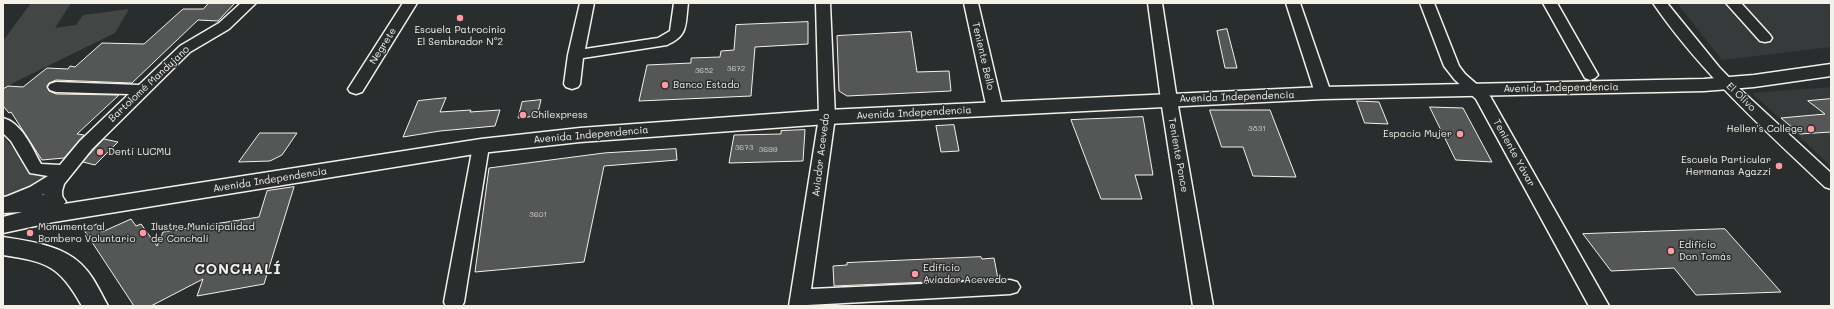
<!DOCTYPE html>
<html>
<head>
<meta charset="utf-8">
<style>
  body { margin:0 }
  #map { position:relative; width:1834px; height:309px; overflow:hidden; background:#2a2d2e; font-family:Mali,sans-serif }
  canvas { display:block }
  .frame { position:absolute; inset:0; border:4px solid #f4f1e8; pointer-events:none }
</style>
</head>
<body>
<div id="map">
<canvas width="1834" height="309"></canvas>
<div class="frame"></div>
</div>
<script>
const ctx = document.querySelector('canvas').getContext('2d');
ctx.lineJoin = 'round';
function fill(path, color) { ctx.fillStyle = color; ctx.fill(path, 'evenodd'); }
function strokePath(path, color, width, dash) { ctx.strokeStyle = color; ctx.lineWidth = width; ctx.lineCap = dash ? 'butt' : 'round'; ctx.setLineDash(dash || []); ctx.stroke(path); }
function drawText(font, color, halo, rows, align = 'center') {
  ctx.font = font + ' Mali,sans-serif'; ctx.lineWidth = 3; ctx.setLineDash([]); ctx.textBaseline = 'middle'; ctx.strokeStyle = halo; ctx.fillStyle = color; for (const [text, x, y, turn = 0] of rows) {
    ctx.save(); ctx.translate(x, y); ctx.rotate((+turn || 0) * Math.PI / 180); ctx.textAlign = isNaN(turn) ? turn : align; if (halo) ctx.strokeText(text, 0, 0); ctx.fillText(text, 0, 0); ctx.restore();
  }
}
const built = new Path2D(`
  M1677 3H1831V47L1722 60Z
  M1831 87V166L1752 93Z`);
const green = new Path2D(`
  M31 3H71L55 28 76 25 83 15 129 9 115 33 3 88V41Z
  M3 136 31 171 46 176C36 188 18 195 3 200Z`);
const building = new Path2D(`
  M209 3H235L218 21 198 20 132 83 56 80 49 83 47 86 49 91 56 94 119 95 77 134 84 135 64 158 42 160 11 112 9 113 3 106V89L8 86 23 87 47 68 68 69 70 66 75 67 102 43 144 44 183 9H203Z
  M808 22V44L755 47 751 96 639 101 647 65 691 63V58L720 57 721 51 734 50 736 25Z
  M1227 29 1237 68H1225L1217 31Z
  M911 32 917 72 949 71 951 91 847 96 839 91 837 36Z
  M446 98 440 112 471 110 470 112 500 110 495 126 440 131 403 137 418 101Z
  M1831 99V132L1800 134 1781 118 1825 114 1808 101Z
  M541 100 537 116 518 118 522 102Z
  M1357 101 1379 102 1388 124 1365 123Z
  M1430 107 1463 108 1492 162 1456 160Z
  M1210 110H1270L1296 177 1253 176 1243 147H1222Z
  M1143 117 1153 175H1135L1142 199H1101L1071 120Z
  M954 125 959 151 941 152 936 126Z
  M805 130 803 161 729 163 734 135 781 134V131Z
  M260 133H297L282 155 270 161 239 162Z
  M104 139 118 142 95 165 83 162Z
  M676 149 677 160 604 166 584 262 475 272 489 168 604 153Z
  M294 187 264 284 197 296 203 279 151 306H134L84 230 97 224 102 232 131 219 136 226 141 224 157 246 163 232 259 217 267 191Z
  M1725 229 1781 292 1696 295 1674 268 1611 271 1583 234Z
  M981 257 982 259 994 258 998 279 834 286 833 266 847 265V263Z`);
const minor = new Path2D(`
  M241 3H256L229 29 190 52 92 149 64 184 62 191 63 214 60 218 54 220 48 218 45 214 44 194 3 211V198L30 187 48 176 30 173 11 141 3 133V118C22 123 32 148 41 164L60 165 80 141 129 94 56 92 50 90 48 87 50 84 56 82 139 85 180 46 219 23Z
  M403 3H417L362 92 356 94 350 92 348 89Z
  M580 3H594L585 49 658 38 670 31 674 3H688C685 25 689 35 667 45L583 58 580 84 578 87 572 89 566 87 564 84 568 55Z
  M816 3H830L835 117 811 289 1010 280 1017 282 1020 287 1017 292 1010 294 789 306 819 117Z
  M964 3H978L1003 109 1001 113 995 114 989 113 987 109Z
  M1148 3H1162L1177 100 1213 306H1193L1161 100Z
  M1286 3H1300L1331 93 1329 96 1323 98 1317 96 1315 93Z
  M1420 3H1434L1459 66 1465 74 1490 96 1609 306H1589L1476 99 1455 80 1444 66Z
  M1543 3H1557L1598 75 1595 78 1590 80 1585 78Z
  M1653 3H1667L1719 67 1742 91 1831 173V189L1825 187C1764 129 1701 73 1653 3Z
  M1726 3H1741L1770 35 1772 38 1770 41 1765 42 1760 41Z
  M481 141 487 142 489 146 464 302 462 306H446L444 302 473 146 475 142Z`);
const major = new Path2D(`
  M1831 64V76L1754 87 1704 91 1323 99 827 124 580 142 481 153 54 222 3 233V217L22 212 3 213V197L54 194 62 196 66 202 64 204 481 139 580 128 827 110 1323 87 1704 79 1754 75Z
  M3 237C29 241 61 245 81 264 93 275 100 292 108 306H82C59 265 47 262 3 255Z`);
const markers = [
  [460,18,4,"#ff9aa2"],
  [665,85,4,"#ff9aa2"],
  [523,115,4,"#ff9aa2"],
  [1811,129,4,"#ff9aa2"],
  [1460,134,4,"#ff9aa2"],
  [100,152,4,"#ff9aa2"],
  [1779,166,4,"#ff9aa2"],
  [30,233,4,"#ff9aa2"],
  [143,233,4,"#ff9aa2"],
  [1671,251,4,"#ff9aa2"],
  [915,274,4,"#ff9aa2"]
];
const numberNames = [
  ["3672",736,69],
  ["3652",704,71],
  ["3831",1257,129],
  ["3673",744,148],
  ["3699",768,150],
  ["3601",538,215]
];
const poiNames = [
  ["Escuela Patrocinio",460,30,"center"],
  ["El Sembrador N°2",460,42,"center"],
  ["Banco Estado",673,85],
  ["Chilexpress",531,115],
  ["Hellen's College",1803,129,"right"],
  ["Espacio Mujer",1452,134,"right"],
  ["Denti LUCMU",108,152],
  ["Escuela Particular",1771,160,"right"],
  ["Hermanas Agazzi",1771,172,"right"],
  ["Monumento al",38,227],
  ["Bombero Voluntario",38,239],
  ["Ilustre Municipalidad",151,227],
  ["de Conchalí",151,239],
  ["Edificio",1679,245],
  ["Don Tomás",1679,257],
  ["Edificio",923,268],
  ["Aviador Acevedo",923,280]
];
const streetNames = [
  ["Negrete",383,46,-58],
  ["Teniente Bello",983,56,77],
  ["Bartolomé Mandujano",149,84,-43],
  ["Avenida Independencia",1561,88,-1],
  ["Avenida Independencia",1237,97,-2],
  ["El Olivo",1741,97,44],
  ["Avenida Independencia",914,113,-3],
  ["Avenida Independencia",591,135,-5],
  ["Teniente Yávar",1514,153,61],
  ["Aviador Acevedo",821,155,-83],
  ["Teniente Ponce",1178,155,80],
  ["Avenida Independencia",270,180,-9]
];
const districtNames = [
  ["CONCHALÍ",238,270]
];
fill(built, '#373a3a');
fill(green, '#444645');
fill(building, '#555756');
strokePath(building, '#f4f1e8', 1);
strokePath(minor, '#f4f1e8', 3);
strokePath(major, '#f4f1e8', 3);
fill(minor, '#2a2d2e');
fill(major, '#2a2d2e');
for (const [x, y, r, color] of markers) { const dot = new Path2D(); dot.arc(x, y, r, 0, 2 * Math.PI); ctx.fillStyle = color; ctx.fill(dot); strokePath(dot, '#2a2d2e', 1.5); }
drawText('8px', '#cccac4', null, numberNames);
drawText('10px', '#f4f1e8', '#2a2d2e', poiNames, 'left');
drawText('10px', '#f4f1e8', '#2a2d2e', streetNames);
ctx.letterSpacing = '1px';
drawText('bold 14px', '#f4f1e8', '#2a2d2e', districtNames);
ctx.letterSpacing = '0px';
</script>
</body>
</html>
